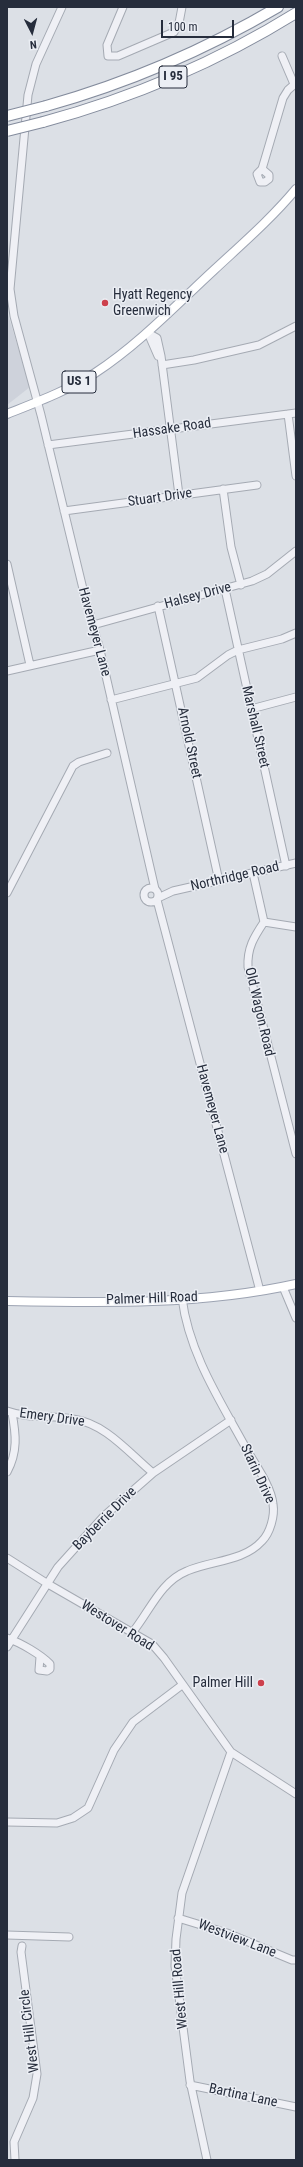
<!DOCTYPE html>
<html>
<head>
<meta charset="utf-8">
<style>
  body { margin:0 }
  #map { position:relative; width:303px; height:2167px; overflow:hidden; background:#dce0e6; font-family:"Roboto Condensed",sans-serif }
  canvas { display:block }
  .frame { position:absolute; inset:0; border:8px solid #262d3c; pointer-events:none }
  .north { position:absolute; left:12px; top:12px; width:40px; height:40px; -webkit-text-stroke:3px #ebeef4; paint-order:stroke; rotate:174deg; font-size:11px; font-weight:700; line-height:16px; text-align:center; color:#262d3c }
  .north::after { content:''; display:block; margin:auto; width:14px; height:18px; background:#262d3c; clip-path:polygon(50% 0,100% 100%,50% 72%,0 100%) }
  .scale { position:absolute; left:161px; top:20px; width:73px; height:18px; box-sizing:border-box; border:2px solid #262d3c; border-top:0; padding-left:5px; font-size:12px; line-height:14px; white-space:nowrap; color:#262d3c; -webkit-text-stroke:3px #ebeef4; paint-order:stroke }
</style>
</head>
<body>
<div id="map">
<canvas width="303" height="2167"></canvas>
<div class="frame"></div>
<div class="north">N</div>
<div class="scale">100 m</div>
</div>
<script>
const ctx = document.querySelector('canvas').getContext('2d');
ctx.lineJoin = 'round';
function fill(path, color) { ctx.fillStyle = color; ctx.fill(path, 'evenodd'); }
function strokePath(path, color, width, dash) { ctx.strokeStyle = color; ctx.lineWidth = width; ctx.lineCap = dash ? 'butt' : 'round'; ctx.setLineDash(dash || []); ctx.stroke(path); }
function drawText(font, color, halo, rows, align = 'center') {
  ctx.font = font + ' "Roboto Condensed",sans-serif'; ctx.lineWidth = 3; ctx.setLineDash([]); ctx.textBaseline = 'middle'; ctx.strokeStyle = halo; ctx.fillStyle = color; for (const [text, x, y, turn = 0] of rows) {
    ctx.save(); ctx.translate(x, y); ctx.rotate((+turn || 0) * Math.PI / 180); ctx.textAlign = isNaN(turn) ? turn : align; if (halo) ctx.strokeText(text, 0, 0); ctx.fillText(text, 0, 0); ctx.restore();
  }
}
const built = new Path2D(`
  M7 311 30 387 7 405Z`);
const minor = new Path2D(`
  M62 7 36 64 28 95 10 289 14 316 41 415 84 593 100 650 155 889
  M123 7 107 45 108 56H118L174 32 179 23 182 7
  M282 56 294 84
  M262 169 269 175V179L265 182H260L257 174 262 169 283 98 288 90 296 83
  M148 333 157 338 161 356 179 495
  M148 333 158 356
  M162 365 194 360 259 345 296 326
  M288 414 296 476
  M48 445 296 413
  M223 489 231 547 241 585
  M64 511 257 485
  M7 564 30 665
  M225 589 286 866
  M158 606 219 881
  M93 625 252 581 267 574 296 551
  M7 671 100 650
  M111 700 197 678 228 655 238 650 282 639 296 633
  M251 709 296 697
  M253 873 264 922C254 937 247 948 248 967L296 1154
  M144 895a7 7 0 1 1 14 0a7 7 0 1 1-14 0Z
  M7 893 73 766 79 762 107 753
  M158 898 173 891 296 863
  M157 900 260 1291
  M264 922 296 927
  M283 1287 296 1318
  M7 1411C29 1419 51 1415 73 1419 105 1423 129 1453 153 1473
  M7 1472C18 1452 16 1434 12 1413
  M7 1558 48 1584 152 1644 164 1658 231 1752 296 1794
  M132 1633C150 1611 160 1582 187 1571 212 1560 243 1562 262 1541 270 1533 275 1516 273 1504 271 1486 256 1466 247 1450 221 1402 189 1354 182 1298
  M7 1638C21 1643 40 1654 50 1664V1669L47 1671 39 1670 40 1657
  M7 1647 58 1567 103 1517 153 1473 231 1420
  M7 1822 57 1823 73 1818 88 1808 114 1750 133 1722 182 1685
  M178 1918 227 1933 292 1960H296
  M7 1935 69 1937
  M190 2085 296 2107
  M15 2160 14 2142 33 2098 37 2074 21 1952 22 1946
  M207 2160 190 2081 175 1966 176 1939 182 1893 231 1752`);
const major = new Path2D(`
  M7 414C37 402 67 391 95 373 139 344 175 306 214 270 242 244 271 219 296 189
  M7 1301C103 1303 202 1305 296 1284`);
const highway = new Path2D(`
  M46 106C128 83 205 50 278 7
  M43 122C132 98 217 62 296 13`);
const highwayBridge = new Path2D(`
  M7 116 46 106
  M7 131 43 122`);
const markers = [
  [105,303,4,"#cd404c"],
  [261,1683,4,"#cd404c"]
];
const shields = [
  [173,77,28],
  [79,382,34]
];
const shieldNames = [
  ["I 95",173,77],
  ["US 1",79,382]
];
const poiNames = [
  ["Hyatt Regency",113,295],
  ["Greenwich",113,311],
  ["Palmer Hill",253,1683,"right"]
];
const streetNames = [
  ["Hassake Road",172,429,-8],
  ["Stuart Drive",160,498,-8],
  ["Halsey Drive",198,596,-15],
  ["Havemeyer Lane",94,632,75],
  ["Marshall Street",255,727,77],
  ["Arnold Street",189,743,78],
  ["Northridge Road",235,877,-13],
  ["Old Wagon Road",259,1012,77],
  ["Havemeyer Lane",212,1109,75],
  ["Palmer Hill Road",152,1299,-2],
  ["Emery Drive",52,1418,8],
  ["Starin Drive",257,1474,65],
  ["Bayberrie Drive",105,1519,-45],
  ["Westover Road",117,1626,32],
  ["Westview Lane",237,1939,21],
  ["West Hill Road",180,1989,-95],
  ["West Hill Circle",30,2031,-97],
  ["Bartina Lane",243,2096,12]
];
fill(built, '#ced2db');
strokePath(minor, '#a5aab3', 9);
strokePath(major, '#9ca3b2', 10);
strokePath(highway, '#848c9d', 12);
strokePath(minor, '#eff0f5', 7);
strokePath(major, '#fff', 8);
strokePath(highway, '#fff', 10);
strokePath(highwayBridge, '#848c9d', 12, []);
strokePath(highwayBridge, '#fff', 10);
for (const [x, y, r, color] of markers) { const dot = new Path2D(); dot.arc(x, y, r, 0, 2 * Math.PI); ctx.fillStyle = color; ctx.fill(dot); strokePath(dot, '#ebeef4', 1.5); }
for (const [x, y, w] of shields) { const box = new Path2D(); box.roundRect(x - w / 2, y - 11, w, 22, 3); ctx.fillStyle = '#ebeef4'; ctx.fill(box); strokePath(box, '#262d3c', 1); }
drawText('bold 13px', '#262d3c', null, shieldNames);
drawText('14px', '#262d3c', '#ebeef4', poiNames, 'left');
drawText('14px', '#262d3c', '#ebeef4', streetNames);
</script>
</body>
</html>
